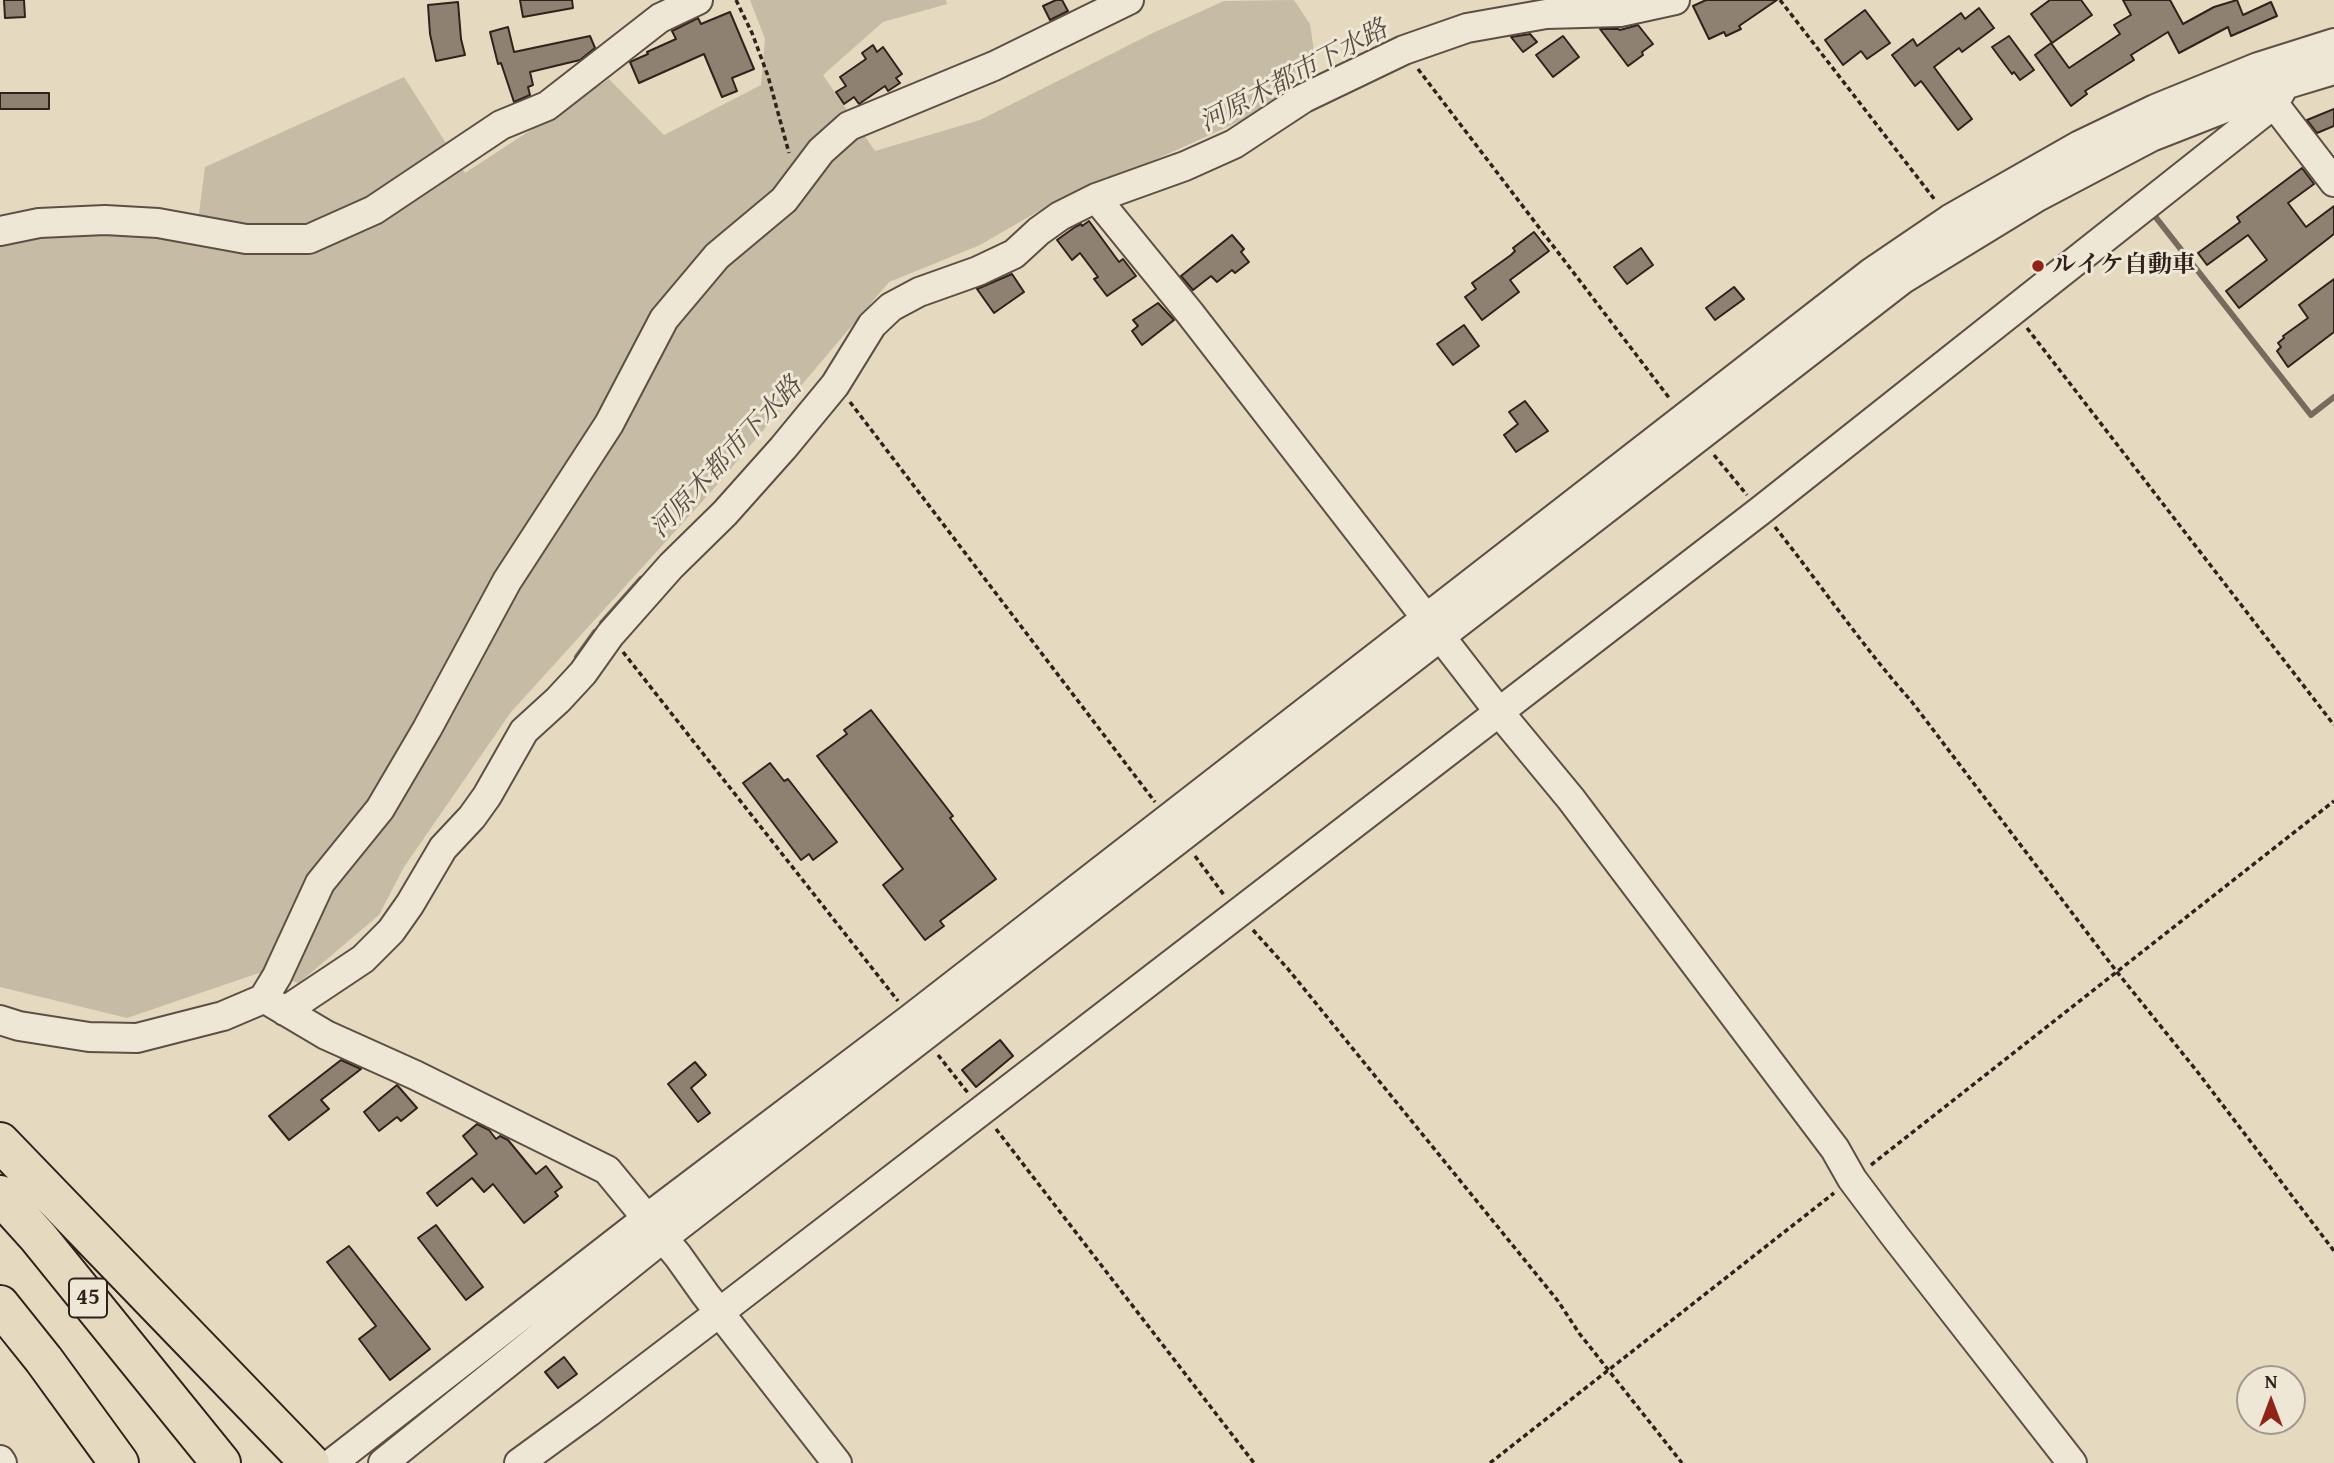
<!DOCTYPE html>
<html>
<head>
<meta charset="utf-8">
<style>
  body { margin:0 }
  #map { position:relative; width:2334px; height:1463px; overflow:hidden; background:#e5dac0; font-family:"Gentium Book Plus",serif }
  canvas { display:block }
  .north { position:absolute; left:2236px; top:1365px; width:70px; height:70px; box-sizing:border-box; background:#eee7d6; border:2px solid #a2988b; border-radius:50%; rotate:0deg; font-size:19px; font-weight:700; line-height:28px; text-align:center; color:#31211b }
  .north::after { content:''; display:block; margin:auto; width:24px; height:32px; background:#8f2418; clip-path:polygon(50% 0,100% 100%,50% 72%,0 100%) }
</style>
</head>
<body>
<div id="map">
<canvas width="2334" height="1463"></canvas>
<div class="north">N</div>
</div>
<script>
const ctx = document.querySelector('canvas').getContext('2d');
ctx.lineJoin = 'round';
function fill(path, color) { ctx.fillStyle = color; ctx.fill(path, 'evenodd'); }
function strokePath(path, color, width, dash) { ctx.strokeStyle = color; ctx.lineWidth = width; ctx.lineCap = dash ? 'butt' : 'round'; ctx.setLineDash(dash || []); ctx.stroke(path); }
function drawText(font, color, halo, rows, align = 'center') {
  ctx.font = font + ' "Gentium Book Plus","Noto Serif JP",serif'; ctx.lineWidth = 6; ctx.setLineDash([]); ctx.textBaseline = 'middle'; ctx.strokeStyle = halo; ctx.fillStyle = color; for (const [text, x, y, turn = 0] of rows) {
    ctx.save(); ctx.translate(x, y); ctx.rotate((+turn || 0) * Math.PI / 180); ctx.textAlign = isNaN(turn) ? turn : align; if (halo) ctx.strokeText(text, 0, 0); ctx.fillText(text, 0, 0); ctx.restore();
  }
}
const green = new Path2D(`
  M750 0H946L947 4 883 22 823 75 875 151 980 120 1155 32 1224 1 1294 0 1310 24 1317 72 1240 121 1159 158 1054 202 980 245 889 282 709 494 511 712 404 867 379 915 299 983 259 973 127 1018 0 987V244L40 235 135 232 195 245 205 167 404 77 465 173 609 79 664 135 761 85 765 39Z`);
const stream = new Path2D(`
  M2150 210 2311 415 2334 397
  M602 623 641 579
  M577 657 595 632`);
const building = new Path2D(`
  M4 0H24L25 17 5 18Z
  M520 0H572L573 8 523 17Z
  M1056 0H1062L1068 11 1050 20 1043 6Z
  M1706 0H1777L1739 26 1741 29 1726 36 1724 32 1709 39 1693 6Z
  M2050 0H2081L2092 15 2052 43 2031 14Z
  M2123 0H2170L2183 24 2214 7 2237 0 2243 15 2271 2 2277 16 2231 36 2228 27 2179 53 2168 32 2131 55 2134 60 2085 91 2087 94 2071 106 2035 55 2051 43 2069 68 2120 34 2114 25 2131 15Z
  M458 2 461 39 465 55 436 61 430 34 428 5Z
  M1979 8 1994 28 1962 52 1959 48 1934 67 1972 119 1958 130 1921 81 1915 86 1892 55 1913 39 1917 46 1961 13 1965 19Z
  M1865 10 1890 43 1867 59 1861 51 1843 65 1825 40Z
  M730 12 754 69 732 78 737 91 722 97 704 54 639 83 630 62 648 54 647 52 676 39 672 31 698 18 701 24Z
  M1638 25 1653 44 1642 52 1643 55 1628 66 1600 29H1618L1620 30Z
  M508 27 514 52 590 36 595 48 580 60 530 72 533 85 528 87 530 95 514 102 501 63 498 64 490 32Z
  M1530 34 1537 42 1523 52 1511 37Z
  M1563 36 1579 57 1553 77 1536 55Z
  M2009 36 2034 70 2020 80 2014 72 2012 74 1992 47Z
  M873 45 877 52 883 47 902 74 896 78 900 83 888 91 885 86 859 104 854 97 844 104 836 92 846 86 840 77 866 59 862 53Z
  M0 93H49V109H0Z
  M2334 109V126L2317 133 2307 120Z
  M2302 168 2314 184 2288 203 2306 227 2334 206V234L2239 308 2226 291 2267 260 2248 235 2207 265 2198 253 2240 222 2237 217Z
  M1089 221 1119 262 1123 259 1136 276 1107 296 1094 279 1098 277 1080 253 1072 260 1057 240 1075 227 1081 224 1082 226Z
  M1534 232 1549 251 1510 280 1519 292 1482 320 1465 297 1476 289 1472 283 1511 255 1515 251 1513 248Z
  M1232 235 1244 249 1241 252 1249 262 1235 273 1232 270 1217 282 1211 276 1193 290 1181 276Z
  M1641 248 1653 265 1627 284 1614 267Z
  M1012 274 1024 292 994 313 977 289Z
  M2334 279V332L2288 367 2277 351 2281 347 2278 343 2284 338 2283 336 2308 318 2299 305Z
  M1734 287 1744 299 1715 320 1706 308Z
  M1158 303 1174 320 1142 345 1132 331 1138 326 1133 320Z
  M1464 325 1479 346 1453 365 1437 344Z
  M1525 401 1548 431 1516 452 1504 435 1518 424 1509 412Z
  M871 710 953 816 950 818 996 879 940 921 944 926 925 940 883 885 903 869 817 756 847 734 844 730Z
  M770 763 784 781 788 779 837 842 813 860 809 854 801 860 743 783Z
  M1000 1040 1013 1056 976 1087 962 1070Z
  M341 1060 361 1069 321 1100 329 1109 289 1140 269 1116Z
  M695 1062 706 1075 691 1088 710 1113 698 1122 668 1084Z
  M397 1085 417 1108 401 1121 397 1117 379 1131 364 1112Z
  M477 1124 489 1130 496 1139 500 1136 508 1140 536 1174 546 1166 562 1187 555 1192 558 1196 524 1223 493 1184 484 1192 472 1178 437 1206 427 1193 477 1154 463 1136Z
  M436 1225 483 1287 466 1300 418 1238Z
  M349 1246 430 1349 390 1380 359 1339 376 1326 327 1262Z
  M564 1357 577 1374 558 1388 545 1372Z`);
const path = new Path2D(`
  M736 0 752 33 768 76 789 153
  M1780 0 1935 200
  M1418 69 1670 399
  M2027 328 2334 725
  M850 402 1155 802
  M1714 455 1747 495
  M1775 527C1821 585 1863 647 1912 702L2117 972 2196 1070 2334 1251
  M623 652 898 1001
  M1195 856 1224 895
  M1253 930 1288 969 1558 1301 1579 1333 1682 1463
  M938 1055 968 1093
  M996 1129 1254 1463
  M1871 1165 2334 801
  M1490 1463 1834 1193`);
const minor = new Path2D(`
  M2274 104 2334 182
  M1096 198 1189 312 1499 712 1571 799 1835 1149 1852 1179 1894 1235 2072 1463
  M0 231 39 223 105 220 158 223 246 239H309L374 210 501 125 547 106 660 18 698 0
  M272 1003 326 1035 415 1075 607 1170 678 1256 705 1294 837 1463
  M285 1011 363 959 391 931 410 904 443 848 472 817 487 796 524 731 558 700 583 673 610 635 671 566 725 513 783 448 835 385 872 325 891 307 919 292 978 271 1014 254 1039 231 1060 216 1096 198 1185 166 1234 144 1304 98 1404 50 1467 28 1546 14 1620 12 1675 0
  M0 1020 19 1026 89 1037 137 1038 223 1016 263 999 277 976 320 883 380 809 427 729 507 581 609 424 664 319 717 256 784 200 821 151 849 126 994 66 1129 0
  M0 1460 2 1463
  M332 1463 647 1218 910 1019 1872 272 1950 219 2080 145 2155 109 2258 67 2334 43
  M383 1463 663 1238 1903 279 2037 197 2151 137 2284 85 2334 70
  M519 1463 589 1412 720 1312 1760 511 2274 104 2284 86`);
const highway = new Path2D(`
  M0 1142 310 1463
  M0 1195 38 1237 221 1463
  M0 1305 44 1360 119 1463`);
const markers = [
  [2038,266,7,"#8f2418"]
];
const shields = [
  [88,1298,38]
];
const shieldNames = [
  ["45",88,1298]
];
const poiNames = [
  ["ルイケ自動車",2052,266]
];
const waterNames = [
  ["河原木都市下水路",1294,77,-28],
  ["河原木都市下水路",727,458,-47]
];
fill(green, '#c6bba4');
strokePath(stream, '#786a5c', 6);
fill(building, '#8f8171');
strokePath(building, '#31211b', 2);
strokePath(minor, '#5e4f44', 32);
strokePath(highway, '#31211b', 42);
strokePath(path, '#31211b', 3.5, [5, 3.5]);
strokePath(minor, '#eee7d6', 28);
strokePath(highway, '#e5dac0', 38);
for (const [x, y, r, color] of markers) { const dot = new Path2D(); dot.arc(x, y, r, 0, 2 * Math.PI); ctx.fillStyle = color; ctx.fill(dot); strokePath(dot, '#eee7d6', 2.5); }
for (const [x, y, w] of shields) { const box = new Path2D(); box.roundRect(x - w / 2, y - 19.5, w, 39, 5); ctx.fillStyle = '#eee7d6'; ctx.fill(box); strokePath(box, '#31211b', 2); }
drawText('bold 23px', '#31211b', null, shieldNames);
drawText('bold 24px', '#31211b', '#eee7d6', poiNames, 'left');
drawText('italic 26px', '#5b4c41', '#eee7d6', waterNames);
</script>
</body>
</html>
